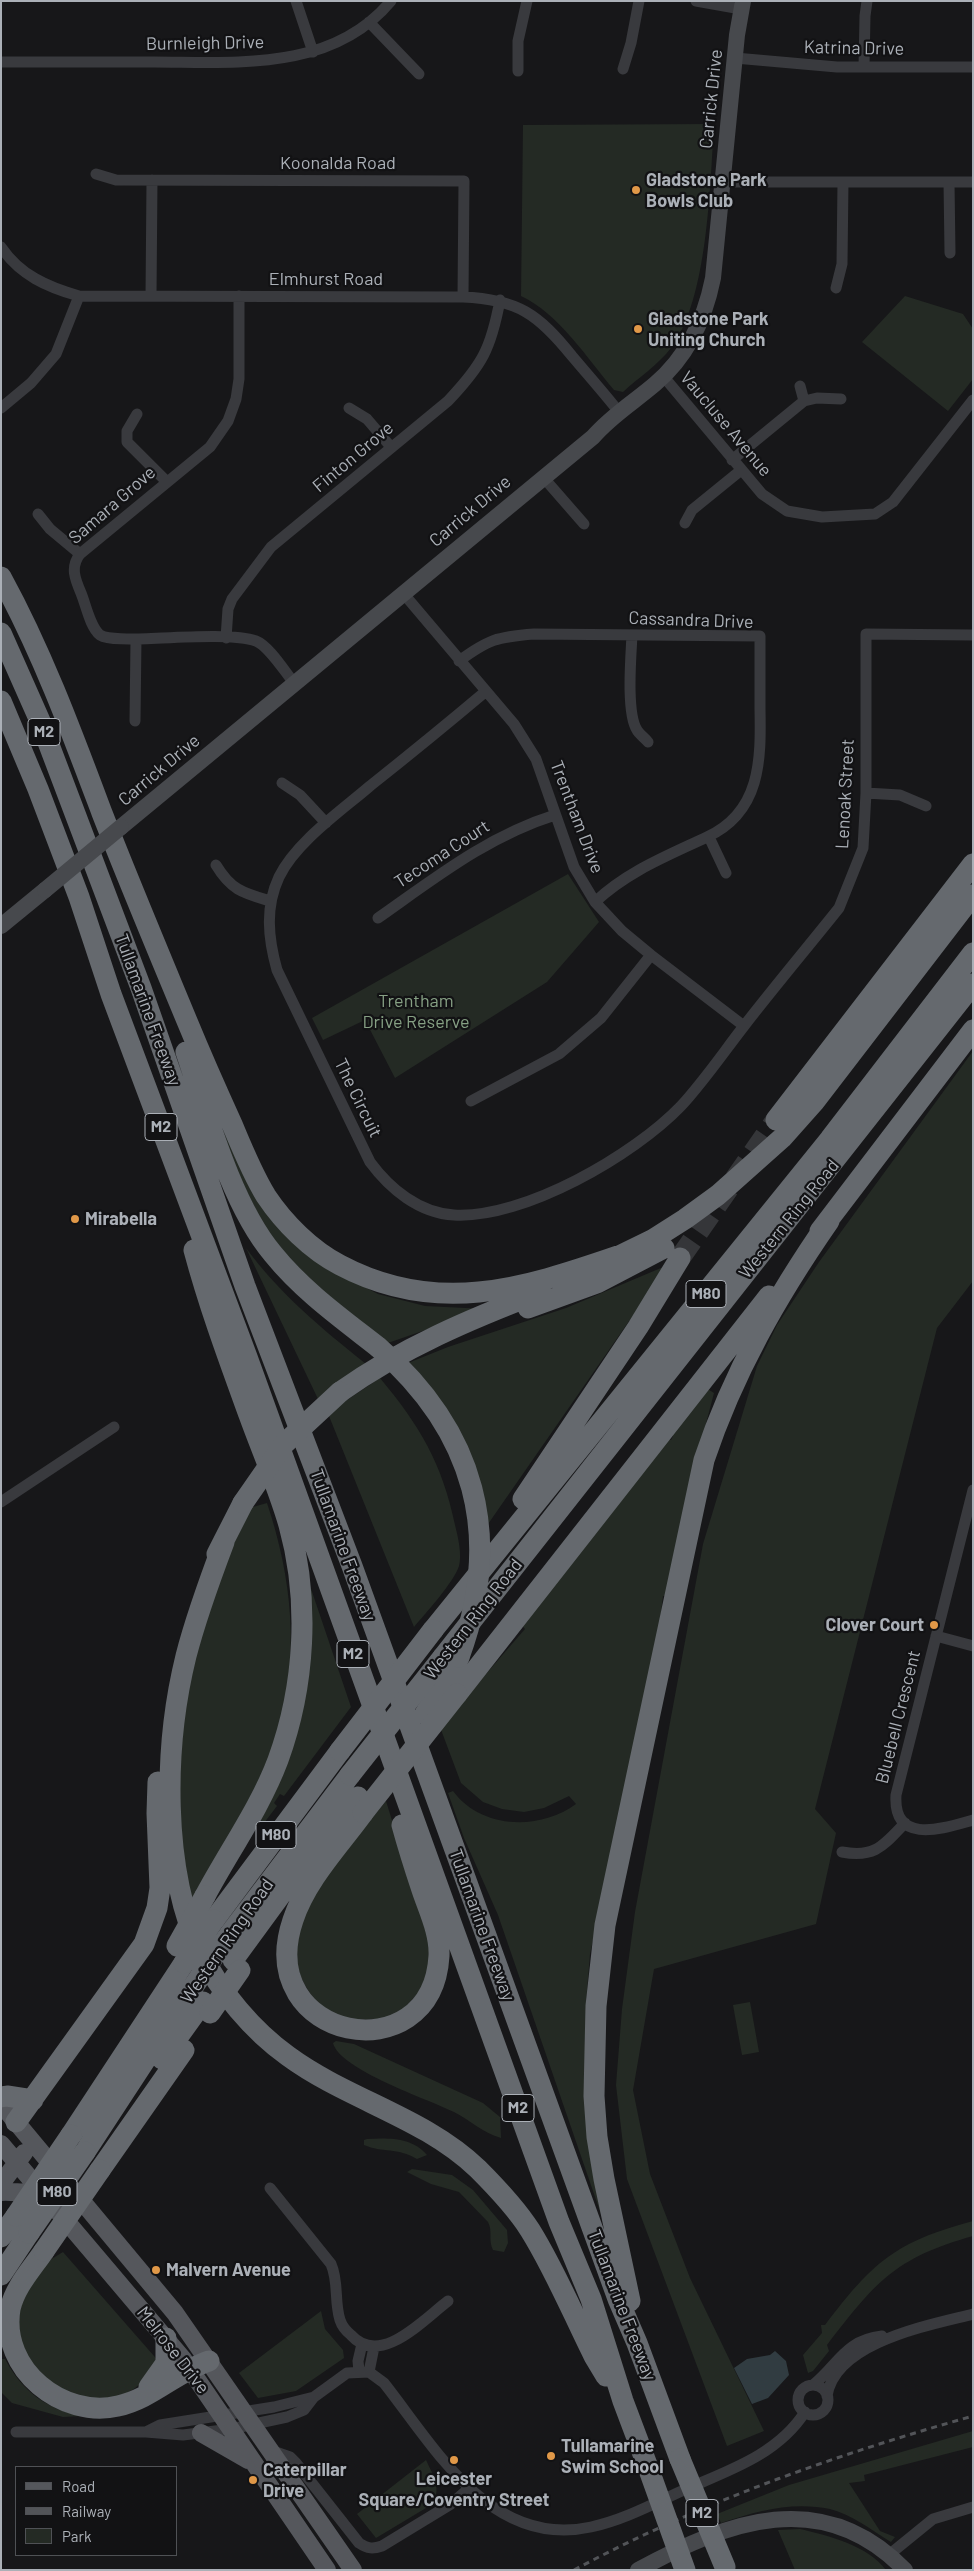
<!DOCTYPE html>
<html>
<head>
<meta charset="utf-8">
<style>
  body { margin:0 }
  #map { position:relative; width:974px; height:2571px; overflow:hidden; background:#171719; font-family:Barlow,sans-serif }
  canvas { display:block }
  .frame { position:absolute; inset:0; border:2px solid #abb0b7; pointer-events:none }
  .legend { position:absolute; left:15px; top:2466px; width:162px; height:90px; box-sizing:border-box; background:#121214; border:1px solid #4f5155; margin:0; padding:6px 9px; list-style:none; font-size:15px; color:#abb0b7 }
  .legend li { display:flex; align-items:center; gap:10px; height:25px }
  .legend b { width:25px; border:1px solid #4f5155 }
</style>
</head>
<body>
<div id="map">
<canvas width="974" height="2571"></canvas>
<div class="frame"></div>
<ul class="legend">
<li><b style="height:6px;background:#55575c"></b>Road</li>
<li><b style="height:6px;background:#525458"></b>Railway</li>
<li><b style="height:14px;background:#242a24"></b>Park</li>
</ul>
</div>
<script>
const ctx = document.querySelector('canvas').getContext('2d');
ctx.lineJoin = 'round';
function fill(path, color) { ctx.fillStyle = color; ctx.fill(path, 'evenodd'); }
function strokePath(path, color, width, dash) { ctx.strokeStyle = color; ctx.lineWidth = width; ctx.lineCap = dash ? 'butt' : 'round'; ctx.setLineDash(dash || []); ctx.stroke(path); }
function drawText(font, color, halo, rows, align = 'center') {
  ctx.font = font + ' Barlow,sans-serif'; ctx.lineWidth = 4.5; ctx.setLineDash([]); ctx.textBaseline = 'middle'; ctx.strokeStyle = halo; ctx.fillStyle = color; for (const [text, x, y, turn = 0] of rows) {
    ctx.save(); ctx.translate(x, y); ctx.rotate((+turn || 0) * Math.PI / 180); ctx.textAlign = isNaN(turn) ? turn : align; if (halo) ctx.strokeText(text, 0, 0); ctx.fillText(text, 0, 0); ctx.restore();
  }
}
const green = new Path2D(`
  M714 124C710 186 708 299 671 348 658 365 638 378 623 392L614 390C588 359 558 313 521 296L523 125Z
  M905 296 963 314 973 329V379L948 411 862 342Z
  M568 874 599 922 547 982 395 1078 365 1020 323 1040 312 1018Z
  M973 1051V1281L937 1328 815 1809 836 1833 816 1924 654 1969 633 2090 650 2174 690 2278 764 2431 727 2446 627 2179 616 2085 622 2009 635 1912 703 1544 757 1366 777 1325 819 1262Z
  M229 1129 332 1270 378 1294 425 1306 486 1309 385 1344 310 1283 272 1242 234 1166 223 1130Z
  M246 1248C280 1294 321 1328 366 1364L318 1399Z
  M668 1265 486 1527 408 1363 448 1347 566 1308Z
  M380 1378C420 1426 442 1463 455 1525 458 1537 462 1554 459 1566 454 1582 425 1614 414 1627L329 1416 338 1406Z
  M706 1388 714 1393 703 1435 669 1596H663L657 1645 590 1954 586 2003 604 2223 498 1915 464 1838 448 1793 453 1791C481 1829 539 1831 576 1804L569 1796 544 1808 524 1812 502 1809 483 1802 461 1783 440 1727 525 1629 520 1623 667 1438 671 1440 673 1436 671 1432Z
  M267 1503C292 1578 300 1655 278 1731 275 1743 273 1757 268 1768 245 1813 216 1856 191 1900L181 1839 179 1776 186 1694 218 1573 247 1515 253 1507Z
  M304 1568 351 1707 284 1796 280 1794 274 1803 277 1806 264 1823 258 1818 278 1778Z
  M386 1801 428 1937 430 1961 424 1987 394 2019C383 2019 345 2021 337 2017 324 2010 312 1998 305 1985 271 1922 349 1847 386 1801Z
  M750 2002 759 2052 742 2055 733 2005Z
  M336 2041 354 2044 483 2103 500 2117 501 2138C483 2133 470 2120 454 2112 428 2099 340 2070 333 2043Z
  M367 2139C388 2138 412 2137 427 2155L417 2159C397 2147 383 2153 364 2145V2140Z
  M412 2169 452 2175 473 2190 507 2230 508 2243 504 2252 493 2250C488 2240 493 2231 488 2222L459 2192 431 2184 407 2172Z
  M973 2221V2236C894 2258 875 2283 827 2345L829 2351 813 2371 808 2373 803 2355 822 2333 821 2325H825C873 2262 895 2242 973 2221Z
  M63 2252 161 2364C119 2410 103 2403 48 2387L19 2343 17 2326 23 2295 45 2263Z
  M321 2311 325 2329 343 2350 344 2358 296 2391 258 2398 239 2373Z
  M1 2359H5C22 2391 46 2409 82 2416L63 2417 12 2403 1 2392Z
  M973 2431V2447L864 2475 865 2481 849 2483 880 2531 895 2537 891 2542C873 2531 851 2514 830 2509 793 2501 756 2511 721 2523L717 2514 789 2485Z
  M426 2460C433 2475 443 2490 431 2505L376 2538 357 2514Z
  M800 2529C829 2536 867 2545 886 2570H795L778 2530Z`);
const water = new Path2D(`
  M775 2351 786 2361 789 2375 768 2398 752 2404 734 2368 747 2359 770 2355Z`);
const highwayTunnel = new Path2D(`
  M680 1258 776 1120`);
const street = new Path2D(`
  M296 1 313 52
  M696 1 741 9
  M369 22 419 74
  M735 58 837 67H973
  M1 62C52 62 103 62 154 62 236 62 332 72 391 1
  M864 67 865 16 867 1
  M623 69 631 43 639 1
  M518 71V41L527 1
  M96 174 116 180 464 181 463 297
  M723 182H973
  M949 182 950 253
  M1 247C20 275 47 287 79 296L463 297C518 299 539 315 572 356 588 375 604 393 619 412
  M836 288 842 264 843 182
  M151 296 152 180
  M239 296V379L236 399 228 421 210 447 80 554C70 567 75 579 81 593 86 605 90 627 100 635 108 640 121 638 130 639 161 639 231 632 256 641 269 646 285 672 294 683
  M664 377 762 494 787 511 822 517 875 514 893 502 973 400
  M800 386 804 401
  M1 408 31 383 56 354 79 296
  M349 408 367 419 391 447
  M137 414 127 431V442L166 481
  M732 460 804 401 817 398 841 399
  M543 477 584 524
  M38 514 50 529 80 554
  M685 523 692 510 740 471
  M403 593 514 724 536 759 574 867 595 902 622 931 651 955 744 1026
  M632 635C631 656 626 713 637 730 639 734 645 738 648 742
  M226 638 228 609 232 599 271 547 448 401C482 365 491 349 500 300
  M459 661C489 639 497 637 534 634L760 636C760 660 760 685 760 709 761 760 761 812 707 837 667 856 628 871 595 902
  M485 692C447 724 409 755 370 786 341 811 296 842 279 877 265 907 268 938 277 970L370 1162C390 1189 419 1213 454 1215 524 1219 634 1155 681 1106 704 1081 723 1053 744 1026 775 986 807 948 839 908L863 848 866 793V634L973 635
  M135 721 136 639
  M282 783 300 795 326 823
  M866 793 900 795 926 806
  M709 837 726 873
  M216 865C231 890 243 893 270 901
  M378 918C435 878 488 836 555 815
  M471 1101 559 1054 601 1018 651 955
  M973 1490 896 1795C893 1846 944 1828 973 1820
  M1 1502 114 1427
  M936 1636 973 1646
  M842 1852C875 1858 883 1846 905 1823
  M270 2188 331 2264C339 2282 334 2301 340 2320 342 2326 346 2331 351 2335 380 2368 424 2319 448 2301
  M359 2371 358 2361 362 2344
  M369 2372 374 2347
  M813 2385C838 2365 845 2340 882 2336
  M798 2400a15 15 0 1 1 30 0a15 15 0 1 1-30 0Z
  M827 2396C835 2342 930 2325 973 2314
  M16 2432H146L183 2435 231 2429 287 2417 304 2410 314 2397 347 2373 369 2372 384 2383C436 2449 491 2549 591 2527 624 2520 655 2503 686 2489 730 2470 778 2454 805 2412
  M146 2432 160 2425 274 2407 314 2397
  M270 2450 290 2457 296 2463 359 2543C368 2549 373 2549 382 2546L451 2504 468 2489
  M890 2554 933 2519 973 2507`);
const secondary = new Path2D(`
  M121 827 593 437C611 416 634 402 655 384 687 357 705 318 713 278L737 35 743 1
  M1 926 45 890
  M638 2570C728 2521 823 2485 905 2570`);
const primary = new Path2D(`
  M1 2104 175 2313 353 2570
  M1 2144 183 2359 327 2570
  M1 2184 24 2153
  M1 2192C15 2191 27 2195 40 2191
  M201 2433 248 2460`);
const highway = new Path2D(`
  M1 577C42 652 72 733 102 813 129 882 158 951 187 1021 201 1055 216 1089 232 1124 242 1148 252 1173 266 1196 284 1223 311 1250 340 1265 436 1316 522 1289 618 1256
  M1 633 40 721 141 988 245 1286 352 1566 618 2299 637 2343 680 2459
  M1 701 38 789 79 897 111 994 247 1357 559 2222 591 2299 623 2401 649 2470
  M186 1052C207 1114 231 1204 273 1254 303 1291 341 1318 378 1347
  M776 1120 973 864
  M820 1231 973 1030
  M194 1250C209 1306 229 1360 249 1415 262 1451 278 1487 289 1525 310 1601 305 1686 278 1760 260 1808 229 1851 205 1896
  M607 1262 652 1240 685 1219 718 1195 782 1138 814 1102 973 895
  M528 1308 597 1283 664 1248
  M340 1392C402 1348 470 1319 541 1292
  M523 1499 638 1327 680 1258
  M224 1542C210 1579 196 1617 186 1656 164 1745 161 1870 201 1953 220 1992 253 2031 288 2056 348 2100 424 2117 478 2169 497 2188 516 2208 530 2230 555 2270 573 2314 594 2356L606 2376
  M217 1554 243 1503
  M433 1630 830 1139 973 953
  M443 1657 973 984
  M457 1694 769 1296
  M425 1714 459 1657
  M363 1813C339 1846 306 1880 293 1920 252 2041 432 2075 439 1956 440 1933 429 1911 422 1890 415 1869 408 1847 402 1825
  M214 1920 340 1751
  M223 1943 350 1775
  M233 1960 282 1893 358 1797
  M162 2059 203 2002
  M1 2097 7 2096 33 2100
  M16 2122 144 1944 157 1908 160 1888 157 1813 158 1782
  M71 2135 184 1963
  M85 2152 193 1987
  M100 2170 184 2050
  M1 2237 16 2216
  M44 2251C31 2270 15 2287 10 2309 0 2370 63 2419 118 2406 151 2399 176 2372 209 2361
  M1 2275 29 2233
  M630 2301 604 2179 597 2137 594 2096 596 2006 605 1925 704 1460C733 1373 777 1296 829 1221
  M149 2387 166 2363V2338`);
const rail = new Path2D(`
  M574 2570C701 2502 835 2455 973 2416`);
const secondaryBridge = new Path2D(`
  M45 890 121 827`);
const highwayBridge = new Path2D(`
  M378 1347C475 1431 504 1536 459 1657
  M243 1503 284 1444 340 1392
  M340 1751 433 1630
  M350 1775 443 1657
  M363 1813 457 1694
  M177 1946 205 1896
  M184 1963 214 1920
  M193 1987 223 1943
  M210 2013 240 1970
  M16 2216 71 2135
  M29 2233 85 2152
  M44 2251 100 2170
  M680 2459 725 2567
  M649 2470 685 2570`);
const markers = [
  [636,190,5,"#e09848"],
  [638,329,5,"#e09848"],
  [75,1219,5,"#e09848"],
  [934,1625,5,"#e09848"],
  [156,2270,5,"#e09848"],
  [551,2456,5,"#e09848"],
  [454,2460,5,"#e09848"],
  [253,2480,5,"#e09848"]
];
const shields = [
  [44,732,32],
  [161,1127,32],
  [706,1294,40],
  [353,1654,32],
  [276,1835,40],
  [518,2108,32],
  [57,2192,40],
  [702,2513,32]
];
const shieldNames = [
  ["M2",44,732],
  ["M2",161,1127],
  ["M80",706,1294],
  ["M2",353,1654],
  ["M80",276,1835],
  ["M2",518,2108],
  ["M80",57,2192],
  ["M2",702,2513]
];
const streetNames = [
  ["Burnleigh Drive",205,43,-1],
  ["Katrina Drive",854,48,1],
  ["Carrick Drive",711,99,-84],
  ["Koonalda Road",338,163],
  ["Elmhurst Road",326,279],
  ["Vaucluse Avenue",726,424,50],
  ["Finton Grove",353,457,-40],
  ["Samara Grove",112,505,-41],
  ["Carrick Drive",470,511,-40],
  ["Cassandra Drive",691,620,2],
  ["Carrick Drive",159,770,-40],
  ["Lenoak Street",845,794,-87],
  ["Trentham Drive",577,817,69],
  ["Tecoma Court",442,854,-33],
  ["Tullamarine Freeway",148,1010,70],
  ["The Circuit",358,1098,64],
  ["Western Ring Road",789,1219,-51],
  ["Tullamarine Freeway",343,1545,70],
  ["Western Ring Road",473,1619,-52],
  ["Bluebell Crescent",898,1717,-76],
  ["Tullamarine Freeway",482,1925,70],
  ["Western Ring Road",227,1941,-55],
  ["Tullamarine Freeway",622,2305,69],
  ["Melrose Drive",173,2350,52]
];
const poiNames = [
  ["Gladstone Park",646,180],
  ["Bowls Club",646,201],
  ["Gladstone Park",648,319],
  ["Uniting Church",648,340],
  ["Mirabella",85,1219],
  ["Clover Court",924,1625,"right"],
  ["Malvern Avenue",166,2270],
  ["Tullamarine",561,2446],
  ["Swim School",561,2467],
  ["Caterpillar",263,2470],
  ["Drive",263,2491],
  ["Leicester",454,2479,"center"],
  ["Square/Coventry Street",454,2500,"center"]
];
const parkNames = [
  ["Trentham",416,1001],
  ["Drive Reserve",416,1022]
];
fill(green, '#242a24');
fill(water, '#313c41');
strokePath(highwayTunnel, '#353639', 21, [21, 11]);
strokePath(street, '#393a3e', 11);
strokePath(secondary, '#47494d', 16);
strokePath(primary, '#55575c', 18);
strokePath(highway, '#65696e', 21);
strokePath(rail, '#525458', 3, [6, 5]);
strokePath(secondaryBridge, '#47494d', 16);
strokePath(highwayBridge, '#65696e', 21);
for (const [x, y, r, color] of markers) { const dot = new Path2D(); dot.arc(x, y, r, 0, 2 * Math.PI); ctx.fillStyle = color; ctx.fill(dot); strokePath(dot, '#121214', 2); }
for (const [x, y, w] of shields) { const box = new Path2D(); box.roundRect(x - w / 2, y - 13.5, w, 27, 4); ctx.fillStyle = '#121214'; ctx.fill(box); strokePath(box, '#abb0b7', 1); }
drawText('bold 16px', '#abb0b7', null, shieldNames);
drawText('18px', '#abb0b7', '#121214', streetNames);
drawText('bold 18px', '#abb0b7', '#121214', poiNames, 'left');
drawText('18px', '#86a084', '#121214', parkNames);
</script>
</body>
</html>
